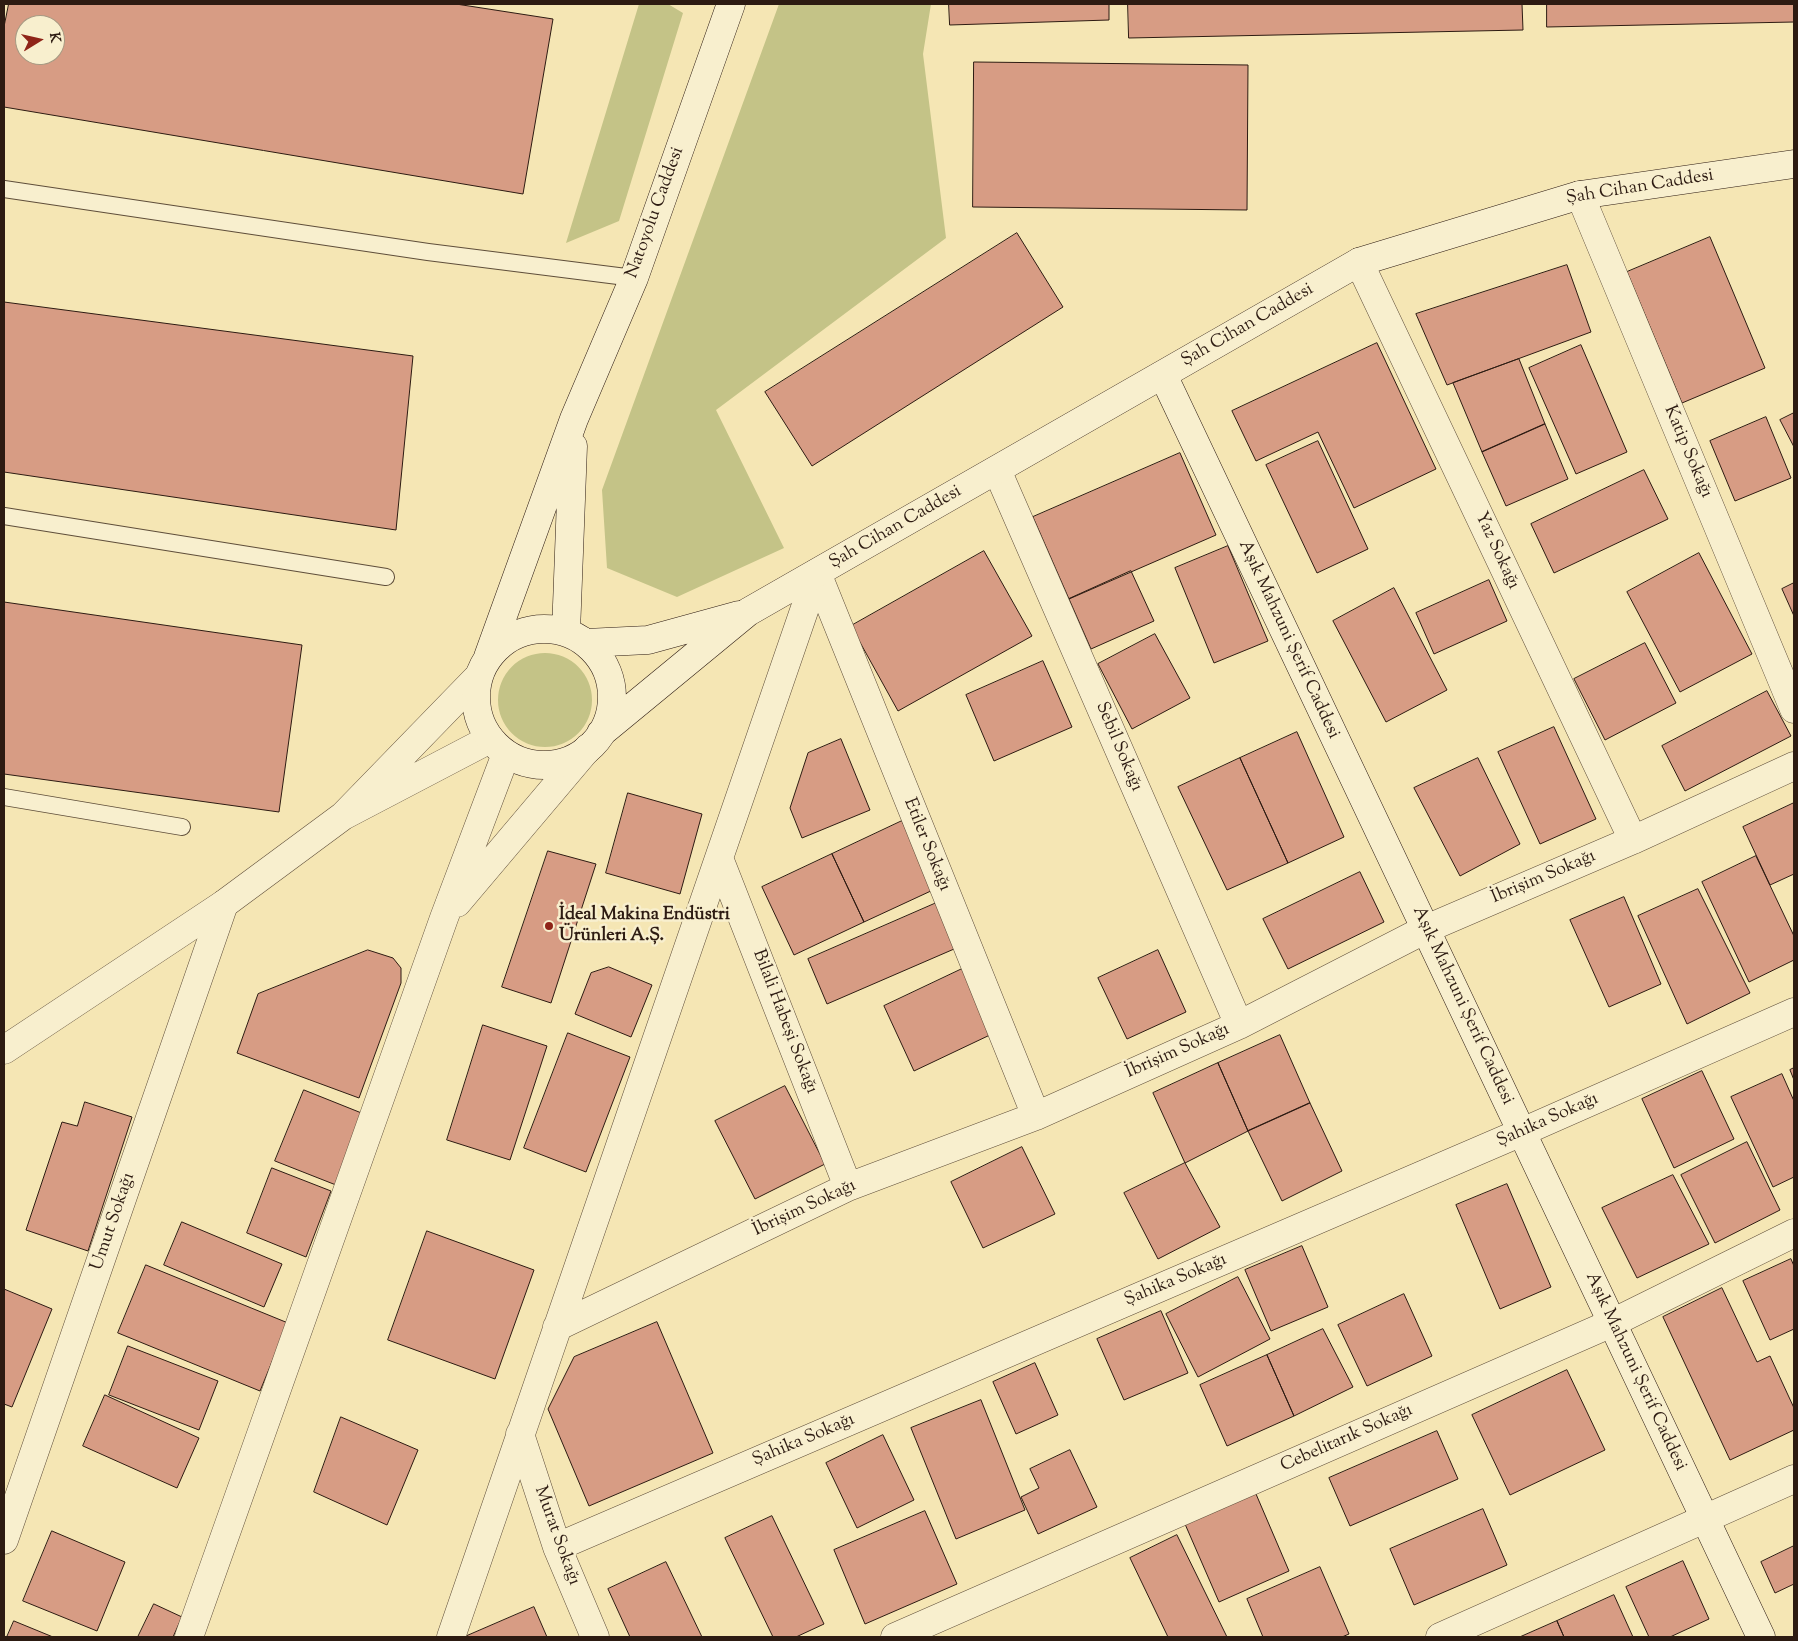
<!DOCTYPE html>
<html>
<head>
<meta charset="utf-8">
<style>
  body { margin:0 }
  #map { position:relative; width:1798px; height:1641px; overflow:hidden; background:#f5e6b4; font-family:"Sorts Mill Goudy",serif }
  canvas { display:block }
  .frame { position:absolute; inset:0; border:5px solid #2d1b12; pointer-events:none }
  .north { position:absolute; left:15px; top:15px; width:50px; height:50px; box-sizing:border-box; background:#f8efce; border:1px solid #a79a83; border-radius:50%; rotate:81deg; font-size:14px; font-weight:700; line-height:20px; text-align:center; color:#2d1b12 }
  .north::after { content:''; display:block; margin:auto; width:18px; height:22px; background:#8f2418; clip-path:polygon(50% 0,100% 100%,50% 72%,0 100%) }
</style>
</head>
<body>
<div id="map">
<canvas width="1798" height="1641"></canvas>
<div class="frame"></div>
<div class="north">K</div>
</div>
<script>
const ctx = document.querySelector('canvas').getContext('2d');
ctx.lineJoin = 'round';
function fill(path, color) { ctx.fillStyle = color; ctx.fill(path, 'evenodd'); }
function strokePath(path, color, width, dash) { ctx.strokeStyle = color; ctx.lineWidth = width; ctx.lineCap = dash ? 'butt' : 'round'; ctx.setLineDash(dash || []); ctx.stroke(path); }
function drawText(font, color, halo, rows, align = 'center') {
  ctx.font = font + ' "Sorts Mill Goudy",serif'; ctx.lineWidth = 5; ctx.setLineDash([]); ctx.textBaseline = 'middle'; ctx.strokeStyle = halo; ctx.fillStyle = color; for (const [text, x, y, turn = 0] of rows) {
    ctx.save(); ctx.translate(x, y); ctx.rotate((+turn || 0) * Math.PI / 180); ctx.textAlign = isNaN(turn) ? turn : align; if (halo) ctx.strokeText(text, 0, 0); ctx.fillText(text, 0, 0); ctx.restore();
  }
}
const green = new Path2D(`
  M639 4H668L683 13 619 221 566 243Z
  M779 4H931L923 54 946 238 716 410 784 548 677 597 607 568 602 490Z
  M498 700a47 47 0 1 1 94 0a47 47 0 1 1-94 0Z`);
const building = new Path2D(`
  M9 4H456L553 19 523 194 4 107V27ZM25 25H55V55H25Z
  M949 4H1109V20L950 25Z
  M1128 4H1522L1523 30 1129 38Z
  M1547 4H1794V22L1547 27Z
  M974 62 1248 65 1247 210 973 207Z
  M1017 233 1063 307 812 466 765 392Z
  M1710 237 1765 368 1682 403 1627 272Z
  M1567 265 1591 332 1447 385 1416 314Z
  M4 302 413 356 396 530 4 472Z
  M1377 343 1436 469 1354 508 1318 432 1256 461 1232 411Z
  M1581 345 1627 452 1576 474 1529 368Z
  M1519 359 1545 424 1482 452 1453 383Z
  M1794 413V447L1780 420Z
  M1766 417 1791 478 1735 501 1710 441Z
  M1545 424 1568 479 1506 506 1482 452Z
  M1318 441 1368 549 1317 573 1266 465Z
  M1180 453 1216 535 1069 599 1033 517Z
  M1644 470 1668 519 1554 573 1531 524Z
  M1228 546 1268 641 1214 663 1175 568Z
  M984 551 1032 636 898 711 851 626Z
  M1699 553 1752 654 1680 692 1627 592Z
  M1131 571 1154 621 1091 649 1069 599Z
  M1489 580 1507 621 1434 654 1416 613Z
  M1794 583V616L1782 589Z
  M1394 588 1447 690 1386 722 1333 621Z
  M4 602 302 645 279 812 4 774Z
  M1155 634 1190 698 1132 729 1098 664Z
  M1645 643 1676 703 1605 740 1574 679Z
  M1043 661 1072 727 994 761 966 695Z
  M1767 691 1791 736 1685 791 1662 746Z
  M1554 727 1596 819 1540 844 1498 752Z
  M1297 732 1344 837 1288 863 1240 758Z
  M841 739 870 810 802 838 790 808 808 753Z
  M1240 758 1288 863 1227 890 1178 787Z
  M1478 758 1520 844 1460 876 1414 788Z
  M628 793 702 814 680 894 606 873Z
  M1794 803V874L1770 885 1743 827Z
  M902 821 933 890 864 922 832 854Z
  M548 851 596 864 551 1003 502 987Z
  M832 854 864 922 794 955 762 887Z
  M1756 856 1794 936V960L1749 982 1702 882Z
  M1360 872 1384 922 1288 969 1263 919Z
  M1698 889 1750 993 1687 1024 1638 916Z
  M1624 897 1661 984 1609 1007 1570 920Z
  M941 901 961 946 827 1004 808 959Z
  M368 950 393 958 401 968V983L359 1098 237 1053 258 994Z
  M1158 950 1186 1012 1127 1039 1098 978Z
  M609 967 652 985 631 1037 575 1014 591 973Z
  M962 969 992 1034 914 1071 884 1006Z
  M483 1025 547 1046 510 1160 447 1140Z
  M568 1033 630 1057 586 1172 524 1148Z
  M1280 1035 1310 1103 1248 1131 1218 1063Z
  M1218 1063 1248 1131 1185 1163 1153 1093Z
  M1794 1068V1080L1790 1070Z
  M1702 1071 1734 1139 1674 1168 1642 1099Z
  M1782 1074 1794 1101V1177L1773 1187 1731 1097Z
  M785 1086 825 1164 755 1199 715 1121Z
  M304 1090 364 1114 336 1185 275 1161Z
  M85 1102 132 1117 88 1251 26 1230 62 1122 77 1126Z
  M1310 1103 1342 1171 1282 1201 1248 1131Z
  M1747 1142 1780 1210 1715 1243 1681 1175Z
  M1022 1147 1055 1214 983 1248 951 1182Z
  M1185 1163 1220 1227 1158 1259 1124 1193Z
  M272 1168 331 1191 306 1257 247 1233Z
  M1673 1175 1709 1244 1637 1278 1602 1208Z
  M1507 1184 1551 1287 1500 1309 1456 1205Z
  M182 1222 282 1264 264 1307 164 1265Z
  M427 1231 534 1270 495 1379 388 1340Z
  M1302 1246 1328 1307 1271 1331 1245 1270Z
  M1791 1259 1794 1266V1329L1770 1340 1743 1281Z
  M146 1265 288 1323 260 1391 118 1333Z
  M1238 1277 1270 1339 1198 1377 1166 1314Z
  M1722 1288 1757 1362 1770 1356 1794 1408V1430L1730 1460 1663 1317Z
  M4 1289 52 1309 12 1407 4 1404Z
  M1404 1294 1432 1356 1367 1386 1338 1325Z
  M1161 1311 1188 1373 1124 1400 1097 1339Z
  M657 1322 713 1453 589 1506 548 1409 574 1357Z
  M1323 1329 1353 1387 1294 1416 1267 1355Z
  M128 1346 218 1381 199 1430 109 1395Z
  M1267 1355 1294 1416 1227 1446 1200 1385Z
  M1035 1363 1058 1415 1016 1434 993 1382Z
  M1567 1370 1605 1450 1510 1495 1472 1415Z
  M105 1395 199 1438 177 1488 83 1446Z
  M981 1400 1025 1510 956 1539 911 1428Z
  M341 1417 418 1450 387 1525 314 1492Z
  M1437 1431 1458 1479 1350 1526 1329 1478Z
  M883 1435 914 1500 857 1528 826 1463Z
  M1070 1450 1097 1507 1038 1534 1021 1497 1039 1488 1030 1469Z
  M1256 1494 1289 1571 1219 1602 1185 1524Z
  M1483 1509 1507 1565 1414 1605 1390 1549Z
  M925 1511 957 1584 865 1624 834 1550Z
  M772 1516 824 1624 796 1637H773L725 1538Z
  M52 1531 125 1562 97 1631 23 1601Z
  M1177 1535 1227 1637H1168L1130 1558Z
  M1794 1546V1584L1775 1593 1761 1562Z
  M1683 1561 1709 1619 1670 1637H1649L1626 1587Z
  M666 1562 702 1637H630L608 1589Z
  M1320 1567 1349 1634 1342 1637H1263L1247 1599Z
  M1614 1595 1633 1637H1564L1557 1621Z
  M154 1604 182 1617 173 1637H138Z
  M534 1607 547 1637H464Z
  M14 1621 53 1637H7Z
  M1557 1621 1564 1637H1520Z`);
const service = new Path2D(`
  M4 189 428 252 634 278
  M4 516 386 577
  M4 797 182 827`);
const minor = new Path2D(`
  M1580 195 1794 709
  M1359 262 1633 840
  M997 470 1239 1025
  M817 573 1036 1116
  M719 858 848 1187
  M457 903 588 748
  M557 1327 848 1187 1036 1116 1239 1025 1426 929 1633 840 1794 766
  M520 1434 557 1547 595 1637
  M4 1540 224 904
  M557 1547 1522 1132 1794 1012
  M189 1637 444 918 506 754
  M451 1637 817 573
  M895 1637 1612 1323 1794 1233
  M1440 1637 1794 1479`);
const tertiary = new Path2D(`
  M478 677 343 816 490 739
  M4 1050 224 904 343 816`);
const secondary = new Path2D(`
  M1163 375 1761 1637
  M476 697a68 68 0 1 1 136 0a68 68 0 1 1-136 0Z
  M566 632 573 446
  M586 643 648 640 739 615
  M488 657 574 419 634 278 731 4
  M601 733 748 612 1359 262 1580 195 1794 164`);
const markers = [
  [549,926,5,"#8f2418"]
];
const streetNames = [
  ["Şah Cihan Caddesi",1640,188,-9],
  ["Natoyolu Caddesi",656,213,-70],
  ["Şah Cihan Caddesi",1248,326,-30],
  ["Katip Sokağı",1687,452,67],
  ["Şah Cihan Caddesi",896,528,-30],
  ["Yaz Sokağı",1496,551,65],
  ["Aşık Mahzuni Şerif Caddesi",1288,640,65],
  ["Sebil Sokağı",1118,747,67],
  ["Etiler Sokağı",926,845,68],
  ["İbrişim Sokağı",1544,878,-23],
  ["Aşık Mahzuni Şerif Caddesi",1462,1006,65],
  ["Bilali Habeşi Sokağı",784,1022,69],
  ["İbrişim Sokağı",1178,1052,-24],
  ["Şahika Sokağı",1548,1121,-24],
  ["İbrişim Sokağı",805,1209,-25],
  ["Umut Sokağı",114,1222,-71],
  ["Şahika Sokağı",1176,1281,-23],
  ["Aşık Mahzuni Şerif Caddesi",1635,1372,65],
  ["Cebelitarık Sokağı",1347,1439,-24],
  ["Şahika Sokağı",804,1441,-23],
  ["Murat Sokağı",556,1536,70]
];
const poiNames = [
  ["İdeal Makina Endüstri",559,916],
  ["Ürünleri A.Ş.",559,937]
];
fill(green, '#c4c387');
fill(building, '#d79c84');
strokePath(building, '#2d1b12', 1);
strokePath(service, '#5f4e3a', 18);
strokePath(minor, '#5f4e3a', 29);
strokePath(tertiary, '#5f4e3a', 29);
strokePath(secondary, '#2d1b12', 29);
strokePath(service, '#f8efce', 16);
strokePath(minor, '#f8efce', 28);
strokePath(tertiary, '#f8efce', 28);
strokePath(secondary, '#f8efce', 28);
for (const [x, y, r, color] of markers) { const dot = new Path2D(); dot.arc(x, y, r, 0, 2 * Math.PI); ctx.fillStyle = color; ctx.fill(dot); strokePath(dot, '#f8efce', 2); }
drawText('18px', '#2d1b12', '#f8efce', streetNames);
drawText('bold 18px', '#2d1b12', '#f8efce', poiNames, 'left');
</script>
</body>
</html>
